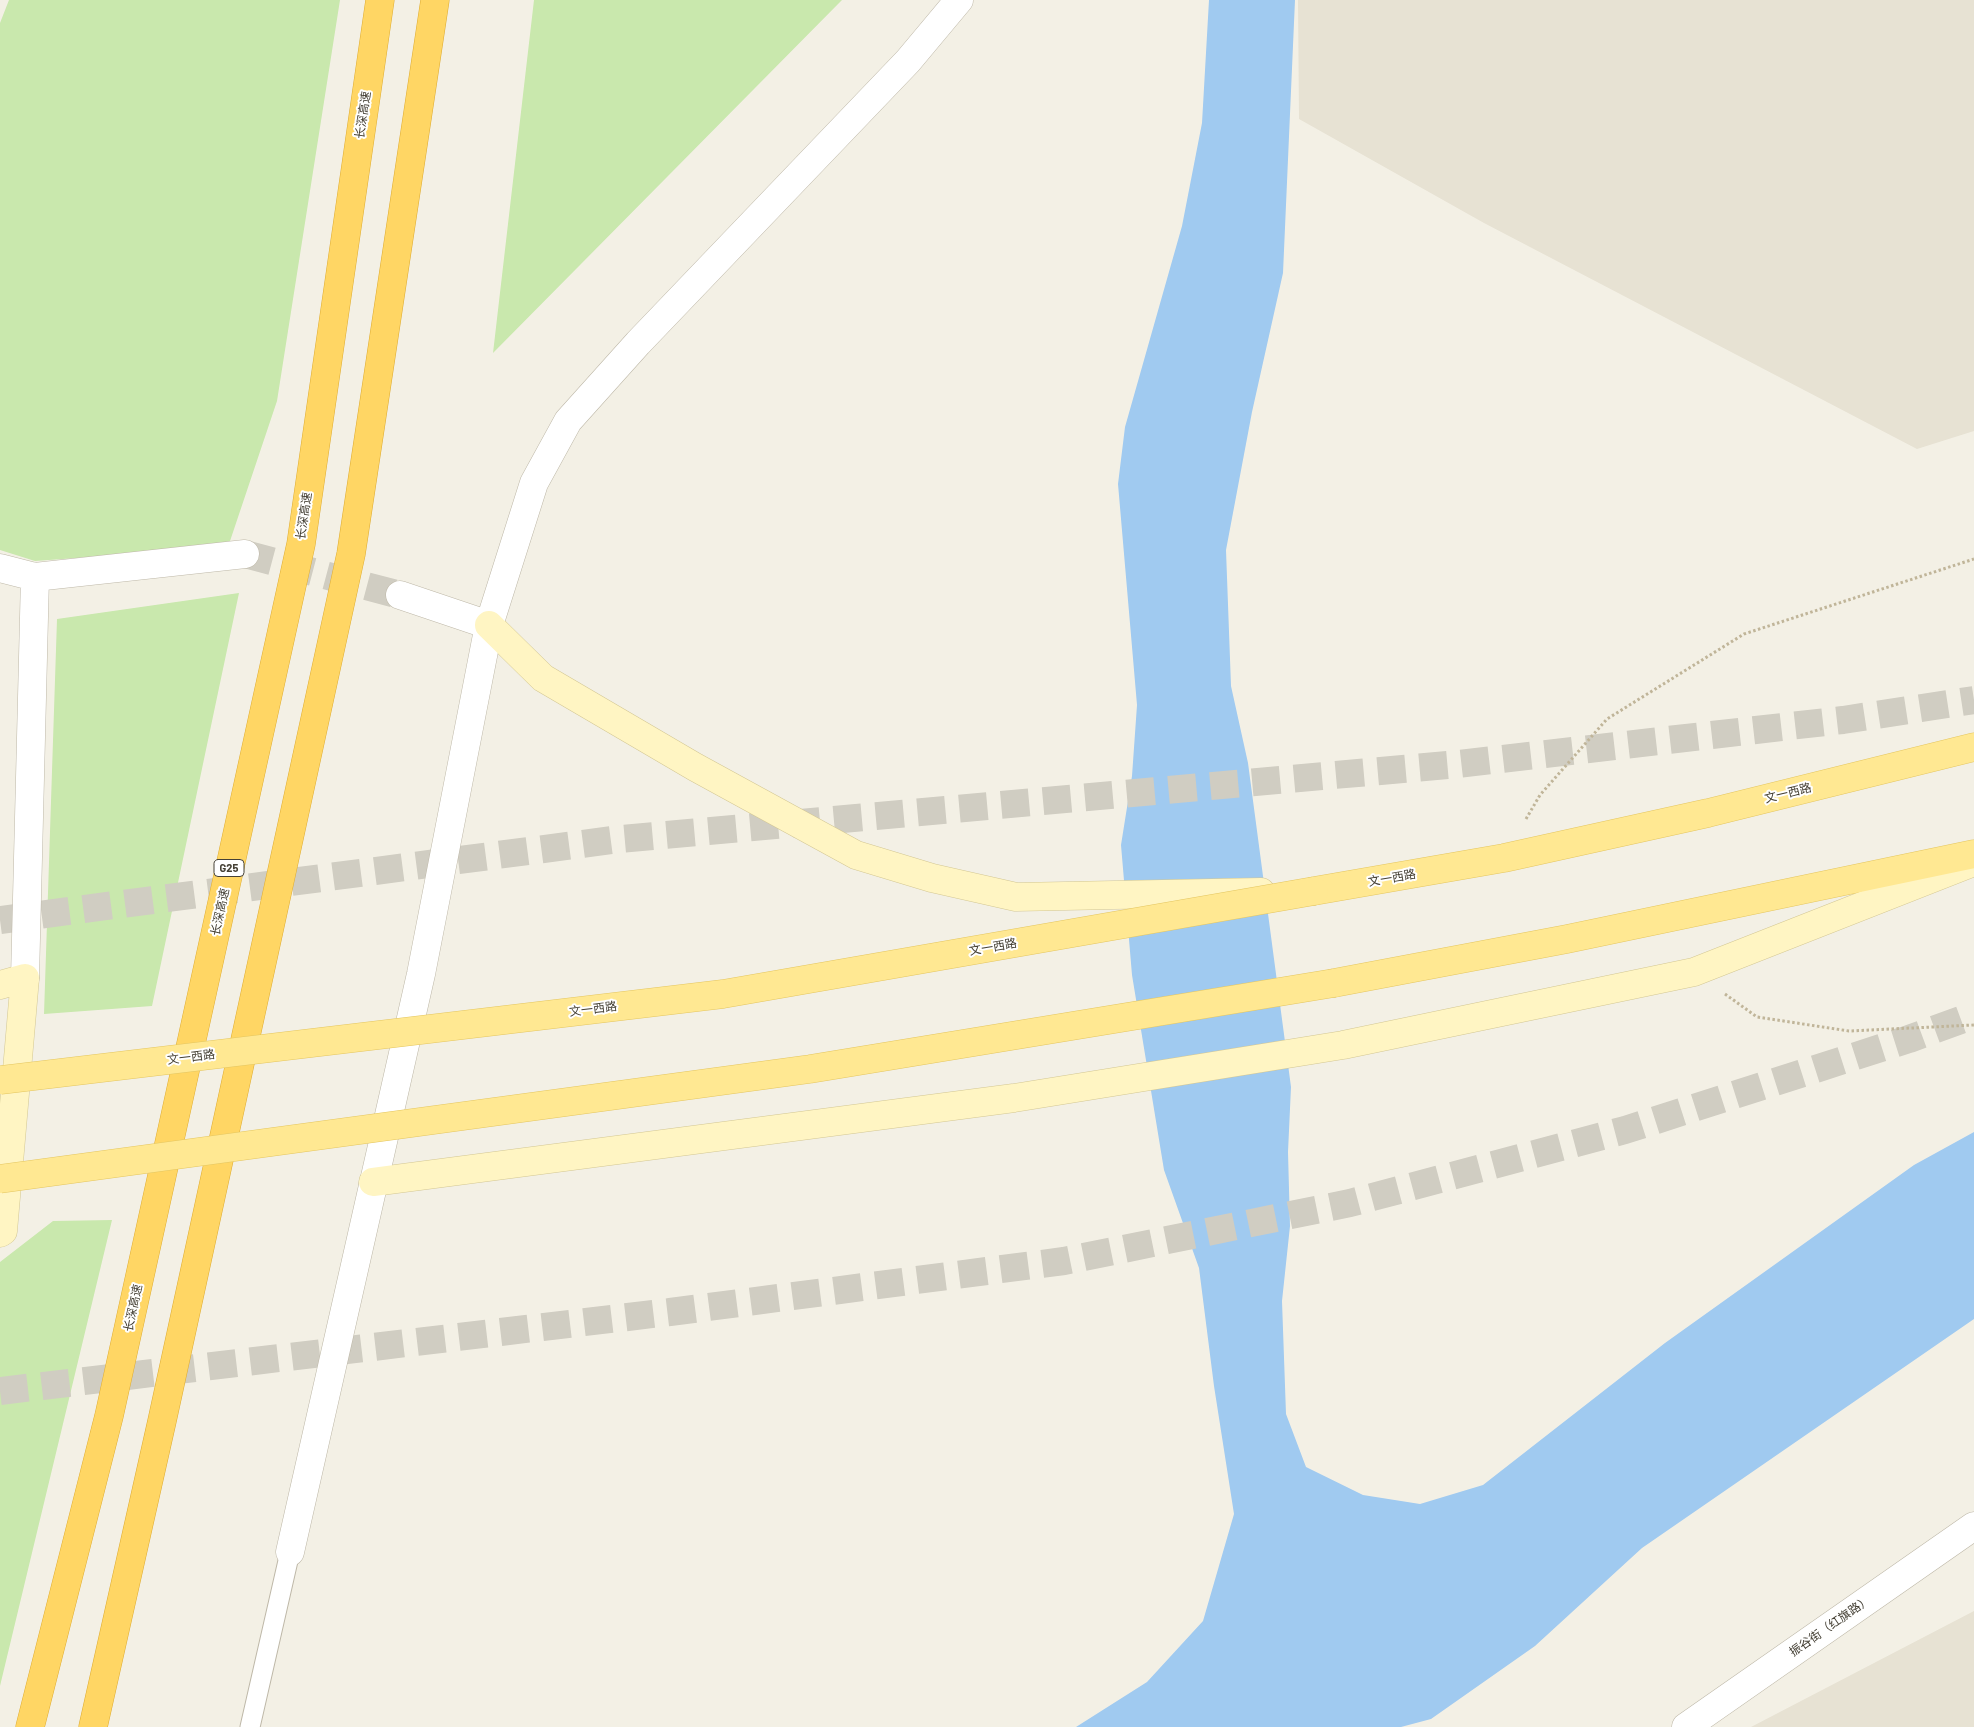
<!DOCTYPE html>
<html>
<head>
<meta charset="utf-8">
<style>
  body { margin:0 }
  canvas { display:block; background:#f3f0e5 }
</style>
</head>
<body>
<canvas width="1974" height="1727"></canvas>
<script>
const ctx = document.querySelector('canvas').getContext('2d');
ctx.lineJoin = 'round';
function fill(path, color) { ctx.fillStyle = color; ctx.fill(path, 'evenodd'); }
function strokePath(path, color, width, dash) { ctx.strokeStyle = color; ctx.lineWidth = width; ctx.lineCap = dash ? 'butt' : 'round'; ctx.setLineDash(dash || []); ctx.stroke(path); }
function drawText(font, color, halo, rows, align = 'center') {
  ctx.font = font + ' Barlow,"Noto Sans SC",sans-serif'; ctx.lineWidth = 4; ctx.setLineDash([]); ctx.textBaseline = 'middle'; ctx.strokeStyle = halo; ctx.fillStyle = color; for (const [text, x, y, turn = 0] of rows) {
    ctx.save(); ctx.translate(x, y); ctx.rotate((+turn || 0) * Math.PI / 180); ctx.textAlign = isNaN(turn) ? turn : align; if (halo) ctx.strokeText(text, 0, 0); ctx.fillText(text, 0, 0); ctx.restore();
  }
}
const residential = new Path2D(`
  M1298 0H1974V431L1917 449 1484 223 1299 119Z
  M1974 1611V1727H1751Z`);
const green = new Path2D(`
  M9 0H340L277 401 228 547 35 561 0 550V23Z
  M534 0H842L493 353Z
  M239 593 152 1006 44 1014 57 619Z
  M112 1220 0 1686V1262L53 1221Z`);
const water = new Path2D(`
  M1209 0H1295L1283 273 1252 412 1226 550 1231 686 1248 763 1291 1087 1288 1152 1290 1226 1282 1301 1286 1414 1306 1467 1363 1495 1420 1504 1483 1485 1665 1343 1914 1165 1974 1132V1319L1642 1548 1535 1646 1431 1719 1401 1727H1076L1147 1682 1203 1621 1234 1514 1214 1386 1199 1268 1164 1170 1132 975 1121 845 1132 776 1137 705 1118 484 1125 427 1182 226 1202 123Z`);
const tertiaryTunnel = new Path2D(`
  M245 554 400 595`);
const trunkTunnel = new Path2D(`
  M0 920 620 839 1458 764 1843 720 1974 700
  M0 1391 670 1312 1064 1261 1350 1203 1625 1130 1909 1039 1974 1015`);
const path = new Path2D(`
  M1526 819 1540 795 1607 719 1744 634 1974 559
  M1725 994 1757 1017 1849 1031 1974 1025`);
const service = new Path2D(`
  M250 1727 290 1552`);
const minor = new Path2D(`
  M290 1552 421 974 489 625 534 483 568 421 638 343 908 61 959 0
  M1686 1727 1974 1526`);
const tertiary = new Path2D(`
  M0 568 35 577 245 554
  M400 595 489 625
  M25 978 35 577`);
const secondary = new Path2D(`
  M489 625 543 678 695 767 856 855 932 878 1016 897 1261 892
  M0 985 25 978 3 1231 0 1233
  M373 1182 1014 1098 1343 1045 1694 972 1974 862`);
const primary = new Path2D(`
  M1314 891 1504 858 1708 813 1974 747
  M1334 983 1567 939 1974 854`);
const motorway = new Path2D(`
  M30 1727 109 1416 301 544 380 0
  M93 1727 162 1421 351 554 435 0`);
const primaryBridge = new Path2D(`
  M0 1080 723 994 1314 891
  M0 1179 810 1069 1334 983`);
const shields = [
  [229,868,30]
];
const shieldNames = [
  ["G25",229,868]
];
const streetNames = [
  ["长深高速",363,115,-82],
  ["长深高速",304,516,-82],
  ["文一西路",1788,793,-14],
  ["文一西路",1392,878,-10],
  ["长深高速",220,912,-78],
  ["文一西路",993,947,-10],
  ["文一西路",593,1009,-7],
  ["文一西路",191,1057,-7],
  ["长深高速",133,1308,-78],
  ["振谷街（红旗路）",1830,1626,-35]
];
fill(residential, '#e7e2d3');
fill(green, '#c9e8ad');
fill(water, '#a0caf0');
strokePath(tertiaryTunnel, '#d0cdc2', 28, [28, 14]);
strokePath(trunkTunnel, '#d0cdc2', 28, [28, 14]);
strokePath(service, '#beb8a8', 21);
strokePath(minor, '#beb8a8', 29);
strokePath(tertiary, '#beb8a8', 29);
strokePath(secondary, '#d3c794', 29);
strokePath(primary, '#e4c661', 29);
strokePath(motorway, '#deac33', 29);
strokePath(path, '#c0b599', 3, [2.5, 2.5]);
strokePath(service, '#fff', 19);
strokePath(minor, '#fff', 28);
strokePath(tertiary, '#fff', 28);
strokePath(secondary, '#fff5c3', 28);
strokePath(primary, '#ffe892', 28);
strokePath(motorway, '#ffd664', 28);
strokePath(primaryBridge, '#e4c661', 29, []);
strokePath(primaryBridge, '#ffe892', 28);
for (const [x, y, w] of shields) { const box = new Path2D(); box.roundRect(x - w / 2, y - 8.5, w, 17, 4); ctx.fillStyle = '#fff'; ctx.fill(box); strokePath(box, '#454035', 1); }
drawText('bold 11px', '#454035', null, shieldNames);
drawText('12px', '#454035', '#fff', streetNames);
</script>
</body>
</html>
